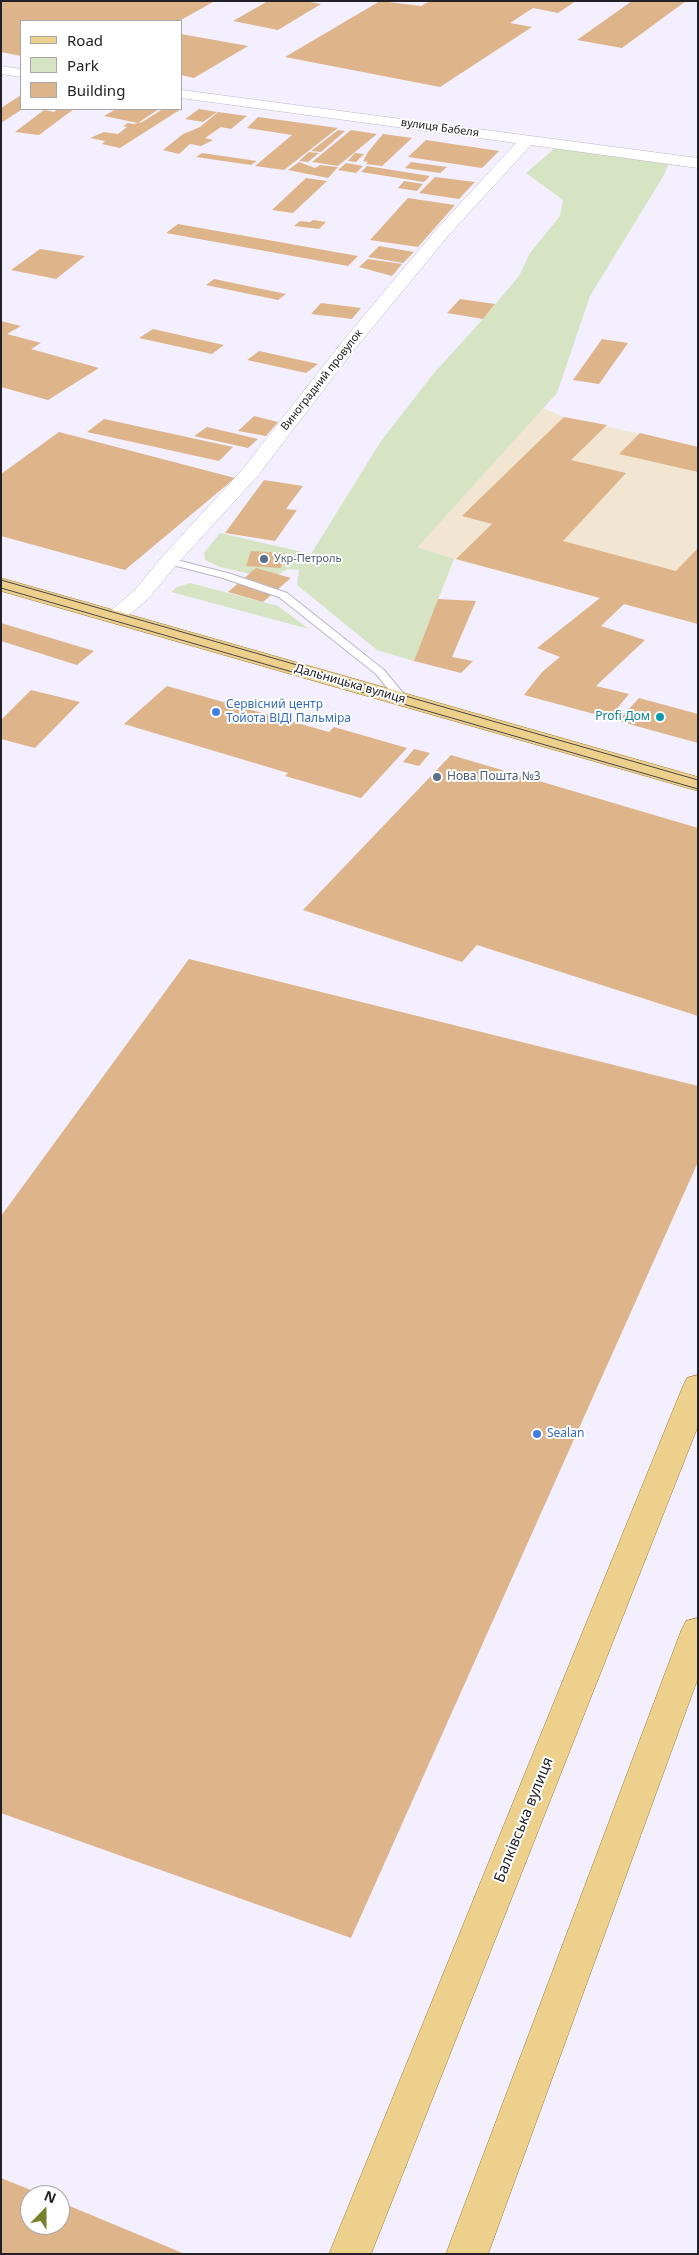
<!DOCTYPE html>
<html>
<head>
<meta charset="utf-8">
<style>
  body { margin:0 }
  #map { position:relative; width:699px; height:2255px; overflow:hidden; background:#f3effe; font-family:"Noto Sans",sans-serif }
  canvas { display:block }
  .frame { position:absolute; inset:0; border:2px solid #222127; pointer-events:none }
  .legend { position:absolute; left:20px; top:20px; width:162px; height:90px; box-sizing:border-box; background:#fff; border:1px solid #a7a6a9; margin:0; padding:6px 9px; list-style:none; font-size:15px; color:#222127 }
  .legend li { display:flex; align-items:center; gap:10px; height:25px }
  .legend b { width:25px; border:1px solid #a7a6a9 }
  .north { position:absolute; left:20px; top:2185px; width:50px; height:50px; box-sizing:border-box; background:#fff; border:1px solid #a7a6a9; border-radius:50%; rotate:22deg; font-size:14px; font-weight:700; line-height:20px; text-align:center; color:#222127 }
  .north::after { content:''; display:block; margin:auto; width:18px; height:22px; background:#77822e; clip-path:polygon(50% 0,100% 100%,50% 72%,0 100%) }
</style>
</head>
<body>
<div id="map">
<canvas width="699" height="2255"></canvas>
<div class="frame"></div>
<ul class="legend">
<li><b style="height:6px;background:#ecd08b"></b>Road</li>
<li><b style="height:14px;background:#d7e4c3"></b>Park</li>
<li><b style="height:14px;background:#deb48a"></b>Building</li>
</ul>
<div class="north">N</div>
</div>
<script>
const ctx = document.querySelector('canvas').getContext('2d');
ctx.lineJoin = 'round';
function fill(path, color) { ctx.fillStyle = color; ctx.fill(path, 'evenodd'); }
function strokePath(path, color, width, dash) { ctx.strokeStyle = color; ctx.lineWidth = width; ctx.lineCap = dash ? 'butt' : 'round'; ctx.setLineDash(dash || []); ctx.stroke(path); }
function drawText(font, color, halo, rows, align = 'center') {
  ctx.font = font + ' "Noto Sans",sans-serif'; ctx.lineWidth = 4; ctx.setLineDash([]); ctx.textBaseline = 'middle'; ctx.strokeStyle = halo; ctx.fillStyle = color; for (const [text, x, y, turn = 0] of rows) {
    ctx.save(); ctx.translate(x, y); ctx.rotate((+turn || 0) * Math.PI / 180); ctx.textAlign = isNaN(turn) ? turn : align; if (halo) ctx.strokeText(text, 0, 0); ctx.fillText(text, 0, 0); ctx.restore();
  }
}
const commercial = new Path2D(`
  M543 408 564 417 698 447V624L454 559 418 547Z`);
const green = new Path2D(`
  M555 148 669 163 664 175 590 296 557 393 418 547 454 559 414 661 377 650 297 585 299 570 287 569 272 579 220 567 205 560 204 553 220 533 311 554 381 441 434 373 483 319 519 276 530 253 560 216 563 200 526 173Z
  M190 583 278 606 309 629 171 592 177 587Z`);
const building = new Path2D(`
  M1 1H215L179 21H21V56L1 52Z
  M268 1H312L310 2 321 4 278 30 233 21Z
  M380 1 421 6 430 1H576L558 13 533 8 510 23 532 27 440 87 285 57Z
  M632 1H686L622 48 577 40Z
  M181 34 248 46 194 78 181 75Z
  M21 95V110L1 123V108Z
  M58 109H74L39 135 15 132 44 110 54 112Z
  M116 109H159L138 123 104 116Z
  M163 109H181L120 148 102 144 105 141 90 138 104 132 118 134 127 127 123 126 128 123 134 124 142 122Z
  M199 109 217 112 203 122 185 119Z
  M218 112 247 116 231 129 221 127 205 138 213 140 201 146 190 144 179 154 163 150 183 134 200 127Z
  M258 117 338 128 284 170 255 166 292 135 247 128Z
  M338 130 345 131 321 152 311 151Z
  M351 130 377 134 338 166 312 162Z
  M383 134 412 138 382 166 366 164 368 162 363 161 368 152Z
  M426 140 499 151 482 168 408 157Z
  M309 152 319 153 308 162 299 161Z
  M202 153 257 161 251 165 196 157Z
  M355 153 364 154 356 162 348 161Z
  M299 162 315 168 320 165 338 167 328 178 288 170Z
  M411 162 447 167 440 173 405 168Z
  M346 163 363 166 356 173 338 170Z
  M367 166 430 176 424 182 361 172Z
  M435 177 475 182 459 199 419 193Z
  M306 178 327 181 293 213 272 210Z
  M404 181 423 184 417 191 398 188Z
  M408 198 455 205 418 247 370 240Z
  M313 220 326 222 319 229 294 226 300 221 310 222Z
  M178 224 358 256 348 266 166 233Z
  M379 246 414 252 403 263 368 257Z
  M40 249 85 256 56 279 11 270Z
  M368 259 402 264 392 276 359 267Z
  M214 279 286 294 278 300 206 285Z
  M460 299 495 304 483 319 447 313Z
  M321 303 361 308 352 319 311 314Z
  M1 321 21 326 7 334 41 343 31 349 99 368 48 400 1 387Z
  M153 329 224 345 212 354 139 338Z
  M602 339 628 343 599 384 573 380Z
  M259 351 318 364 306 373 247 360Z
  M254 416 278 422 266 436 238 431Z
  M564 417 607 425 571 460 626 473 563 541 676 571 698 548V624L624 604 601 626 645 640 596 686 629 694 609 718 524 695 542 672 560 657 537 648 600 598 456 559 492 524 462 516Z
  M104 419 233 447 219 461 87 432Z
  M207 427 258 439 248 448 194 436Z
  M59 432 235 478 125 570 1 536V474Z
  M640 433 698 447V472L619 454Z
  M264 480 303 486 286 509 297 510 275 541 225 533Z
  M251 551 285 553 281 568 246 566Z
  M256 568 291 578 263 602 228 592Z
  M438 599 476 601 452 657 473 661 461 673 414 661Z
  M1 623 94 651 77 665 1 641Z
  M167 686 329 732 334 727 407 748 361 798 285 776 288 773 124 724Z
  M31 690 80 702 35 748 1 739V720Z
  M639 698 698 714V743L618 721Z
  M414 749 430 753 419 766 403 762Z
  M451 755 698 828V1016L477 945 462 962 303 910Z
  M189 959 698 1086V1162L351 1938 1 1813V1216Z
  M1 2178 43 2195H30V2225H60V2202L185 2254H1Z`);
const lane = new Path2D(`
  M169 558 231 574 287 593 384 670 408 699 406 701H398L376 674 279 597 223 578 165 563V559Z`);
const street = new Path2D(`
  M1 66 21 69V77L1 74Z
  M181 90 698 158V168L531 145 447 237 354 350 256 478 176 565 149 598 122 621 115 623 108 621 104 617 108 613 135 590 162 557 242 470 342 342 435 231 516 143 181 98Z`);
const primary = new Path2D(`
  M1 578 698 777V791L1 591Z
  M698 1375V1426L371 2254H329L683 1386 687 1378Z
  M698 1618V1678L488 2254H446L681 1631 686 1621Z`);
const tram = new Path2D(`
  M1 580 698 780
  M1 588 698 789`);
const markers = [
  [264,559,5,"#5c6f8a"],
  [216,712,5,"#3f7fe0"],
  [660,717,5,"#0f9aa8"],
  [437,777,5,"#5c6f8a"],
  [537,1434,5,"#3f7fe0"]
];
const farStreetnames = [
  ["вулиця Бабеля",440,128,8],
  ["Виноградний провулок",322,380,-52]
];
const farServicenames = [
  ["Укр-Петроль",274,559]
];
const streetNames = [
  ["Дальницька вулиця",350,684,16]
];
const shopNames = [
  ["Сервісний центр",226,705],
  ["Тойота ВІДІ Пальміра",226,719],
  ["Sealan",547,1434]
];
const cultureNames = [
  ["Profi Дом",650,717]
];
const serviceNames = [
  ["Нова Пошта №3",447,777]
];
const nearStreetnames = [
  ["Балківська вулиця",524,1820,-68]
];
fill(commercial, '#f2e6d2');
fill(green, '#d7e4c3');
fill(building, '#deb48a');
strokePath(lane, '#bab6c7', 2);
strokePath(street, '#bab6c7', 1);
strokePath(primary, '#9d7e35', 1);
fill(lane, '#fff');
fill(street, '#fff');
fill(primary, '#ecd08b');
strokePath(tram, '#48464e', 1);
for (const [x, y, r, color] of markers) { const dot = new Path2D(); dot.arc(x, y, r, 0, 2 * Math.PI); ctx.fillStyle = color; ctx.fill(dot); strokePath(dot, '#fff', 2); }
drawText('11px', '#222127', '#fff', farStreetnames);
drawText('11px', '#4e5e75', '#fff', farServicenames, 'left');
drawText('12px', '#222127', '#fff', streetNames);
drawText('12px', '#366cbe', '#fff', shopNames, 'left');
drawText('12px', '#0d838f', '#fff', cultureNames, 'right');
drawText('12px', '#4e5e75', '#fff', serviceNames, 'left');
drawText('15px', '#222127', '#fff', nearStreetnames);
</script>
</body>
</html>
